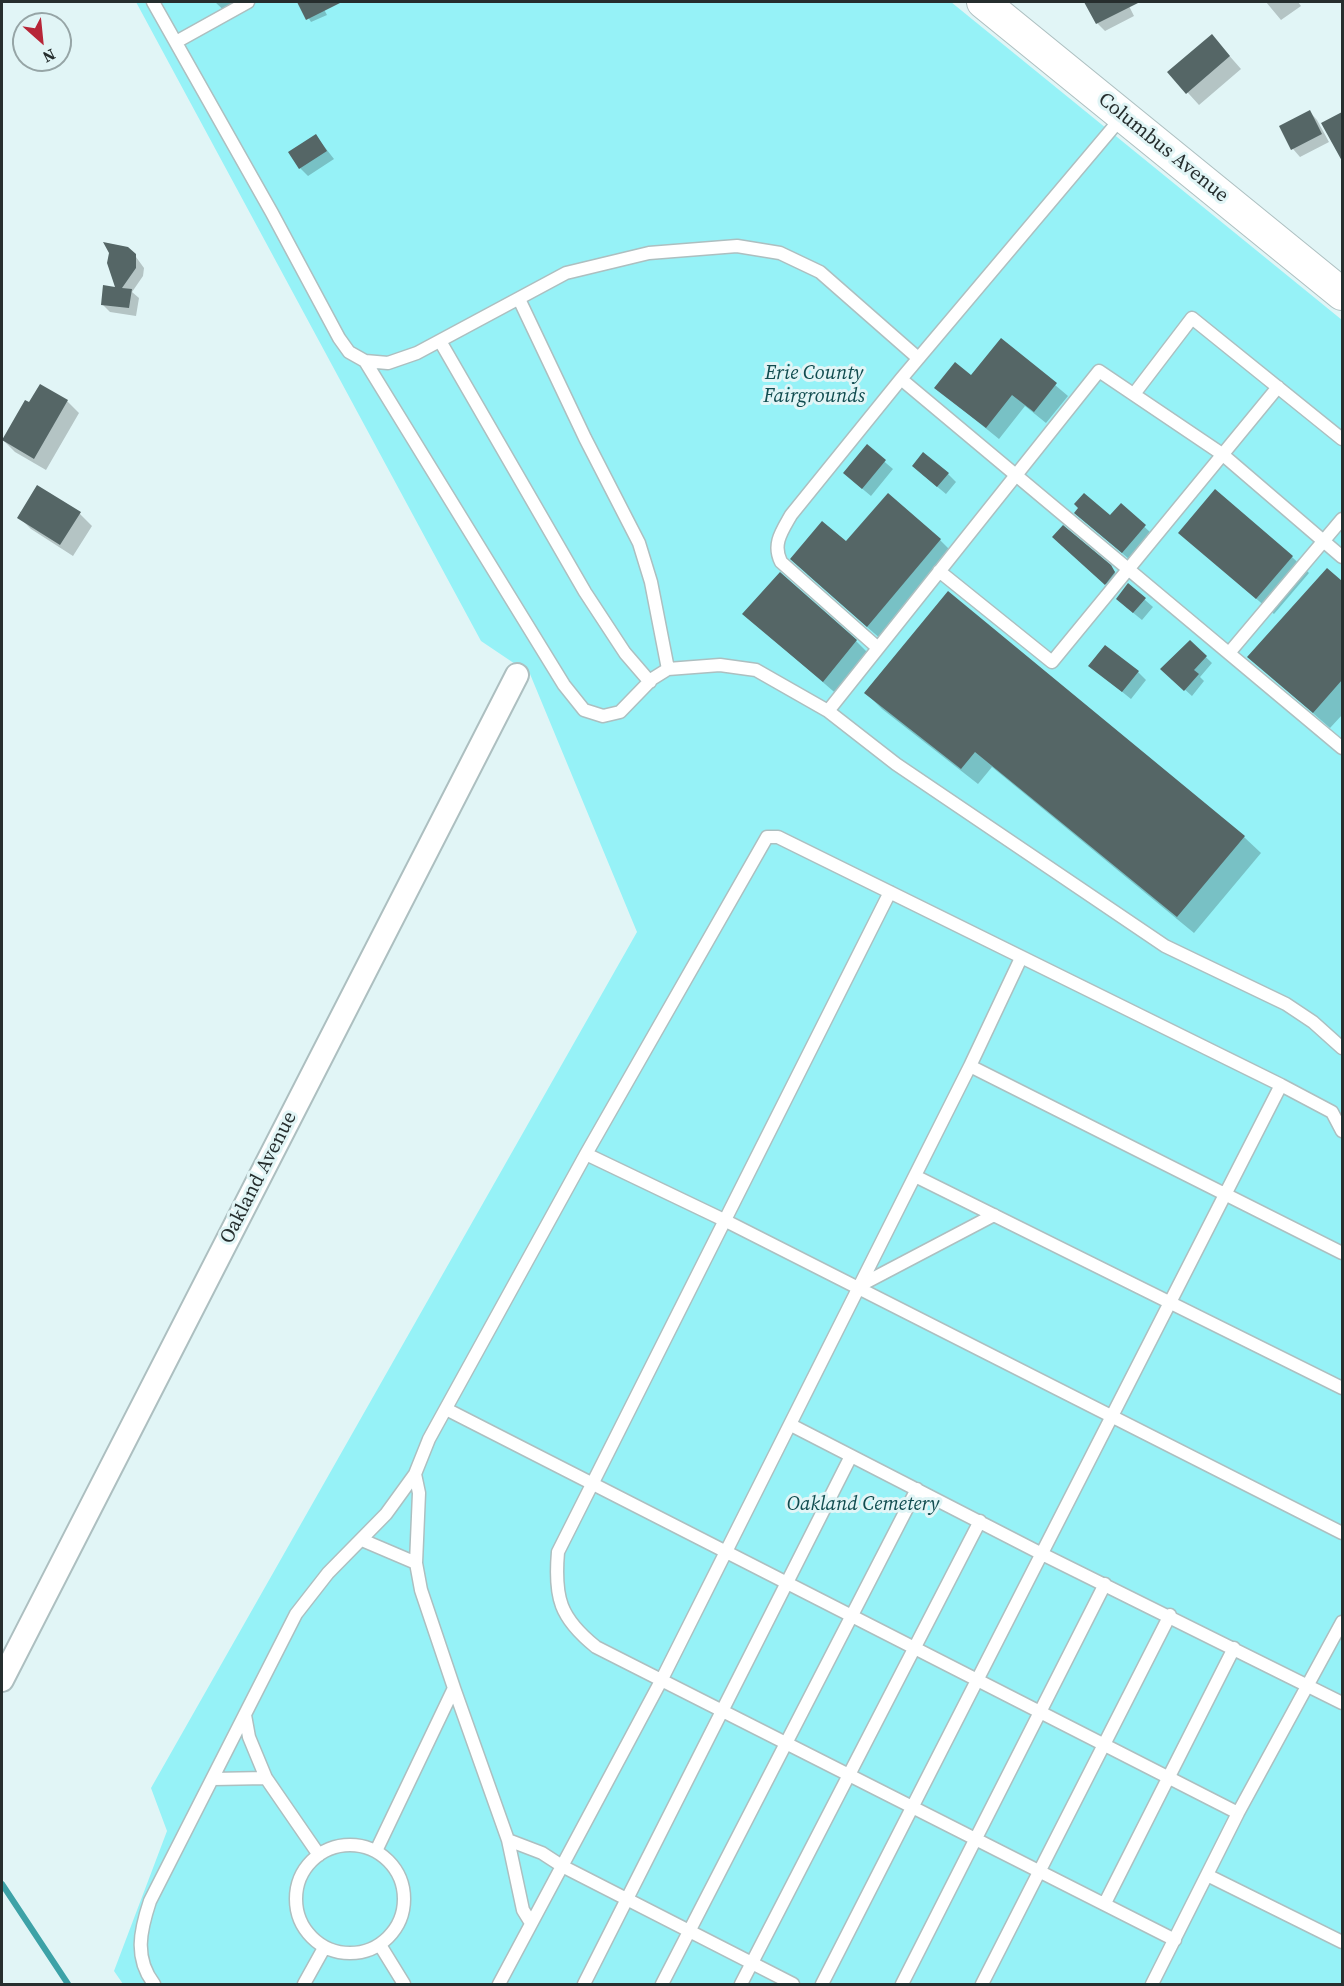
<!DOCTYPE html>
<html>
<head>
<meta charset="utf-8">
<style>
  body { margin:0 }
  #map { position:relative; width:1344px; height:1986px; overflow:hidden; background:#e1f5f6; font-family:"Source Serif 4",serif }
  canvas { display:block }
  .frame { position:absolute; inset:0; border:3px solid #262e2e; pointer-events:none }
  .north { position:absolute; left:12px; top:12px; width:60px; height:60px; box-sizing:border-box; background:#e1f5f6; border:2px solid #96a5a6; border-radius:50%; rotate:153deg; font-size:16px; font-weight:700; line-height:24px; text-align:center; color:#262e2e }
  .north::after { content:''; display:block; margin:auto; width:21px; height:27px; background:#b72638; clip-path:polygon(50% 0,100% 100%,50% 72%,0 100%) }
</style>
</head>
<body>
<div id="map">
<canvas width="1344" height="1986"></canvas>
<div class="frame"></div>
<div class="north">N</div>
</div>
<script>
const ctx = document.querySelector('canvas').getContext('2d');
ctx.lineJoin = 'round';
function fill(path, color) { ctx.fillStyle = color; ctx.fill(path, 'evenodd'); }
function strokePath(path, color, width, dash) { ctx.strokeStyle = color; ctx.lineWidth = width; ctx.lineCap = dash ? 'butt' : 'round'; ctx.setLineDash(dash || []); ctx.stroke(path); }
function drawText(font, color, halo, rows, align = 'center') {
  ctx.font = font + ' "Source Serif 4",serif'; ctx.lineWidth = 6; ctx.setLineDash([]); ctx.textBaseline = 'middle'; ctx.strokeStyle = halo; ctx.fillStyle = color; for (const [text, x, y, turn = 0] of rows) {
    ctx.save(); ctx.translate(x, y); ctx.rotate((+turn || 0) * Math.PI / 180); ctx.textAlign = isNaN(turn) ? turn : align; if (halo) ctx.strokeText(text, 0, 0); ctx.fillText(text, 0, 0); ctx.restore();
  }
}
const green = new Path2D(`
  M136 2H951L1342 320V1984H123L114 1971 167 1831 151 1788 637 932 530 674 481 641Z`);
const shadow = new Path2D(`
  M215 2H242L231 17Z
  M304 2H320L327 15 311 22 300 4Z
  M1087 2H1127L1134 16 1105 31 1097 23Z
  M1266 2H1298L1301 6 1281 20Z
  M1212 36 1241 69 1199 105 1169 72Z
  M1310 112 1317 120 1329 142 1300 157 1293 149Z
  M1342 114V160L1323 123Z
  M316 136 334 159 308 176 300 168Z
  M136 257 144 268 143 276 132 292 139 298 136 316 110 312 102 304 117 288Z
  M1002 340 1068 396 1046 423 1025 406 999 439 936 388 971 377Z
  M67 401 79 413 46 470 15 452 3 440 30 404Z
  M867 447 893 469 871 496 853 481Z
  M922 474H948L956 482 946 494Z
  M38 487 80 514 92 526 73 556 31 529 19 517Z
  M1121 505 1151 533 1129 559 1082 519 1110 517Z
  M1180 533 1292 557 1309 573 1274 614Z
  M1054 537 1114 571 1118 576 1109 587Z
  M940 540 955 555 883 641 807 574 847 544Z
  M1327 570 1342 583V715L1330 728 1249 657Z
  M1128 585 1153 607 1142 620 1126 607Z
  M744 614 856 641 872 657 840 697Z
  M1190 642 1212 663 1200 677 1204 681 1192 696 1162 669Z
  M1090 666 1138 672 1146 680 1131 699Z
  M866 693 1244 837 1261 853 1194 933 992 767 978 784 882 709Z`);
const stream = new Path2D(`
  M2 1884 68 1984`);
const building = new Path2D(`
  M297 2H342L306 20Z
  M1084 2H1140L1096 24Z
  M1212 34 1230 56 1186 94 1167 72Z
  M1310 110 1322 134 1291 150 1279 126Z
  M1342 112V161L1321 123Z
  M316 134 327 151 299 169 288 152Z
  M103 242 128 247 136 254V268L122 288 132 289 129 308 101 305 103 285 115 287 107 263 109 253Z
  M1001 338 1057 383 1034 412 1012 395 986 428 934 388 955 362 971 375Z
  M40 384 68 400 34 459 2 440 25 400 29 402Z
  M867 444 886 460 862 489 843 473Z
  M923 452 949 473 937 487 912 466Z
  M37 485 81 512 60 545 17 518Z
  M1215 489 1293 556 1256 599 1178 533Z
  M888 493 941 539 867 627 790 559 822 521 846 541Z
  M1084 493 1110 515 1121 503 1146 525 1122 553 1074 513 1078 508 1074 504Z
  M1063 525 1111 565 1115 572 1105 585 1052 537Z
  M1327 568 1342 581V680L1313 713 1247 657Z
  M780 572 857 640 823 682 742 614Z
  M1128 583 1146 598 1133 613 1116 599Z
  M948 591 1245 836 1177 917 975 752 961 769 864 693Z
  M1190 640 1207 656 1194 670 1199 674 1184 691 1160 669Z
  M1105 645 1139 671 1122 692 1088 666Z`);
const service = new Path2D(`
  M153 2 272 213 339 338 349 352 365 361 564 685 584 710 603 716 620 712 652 679 668 669 720 665 756 670 828 711 896 764 1165 946 1286 1004 1313 1022 1342 1048
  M176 42 248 2
  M519 299 585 438 639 543 651 582 668 669
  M440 341 585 592 625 653 650 682
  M365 361 388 363 417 353 566 273 649 253 737 246 780 253 820 272 918 358
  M901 379 1342 748
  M1134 394 1192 318 1342 439
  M939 571 1052 662 1278 387
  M878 648 781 562C772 544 782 531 791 515L901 379 1122 117
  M1229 653 1342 519
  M828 711 1099 371 1222 454 1342 557
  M890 892 558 1552C554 1598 560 1618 596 1647L1175 1940
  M970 1066 1342 1253
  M586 1154 724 1220 1342 1533
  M915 1176 1342 1388
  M857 1287 994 1215
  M446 1409 1238 1813
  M791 1425 1042 1554 1342 1703
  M415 1474 419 1493 416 1563
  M362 1540 416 1563 421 1590 454 1688 376 1851
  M454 1688 508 1840 523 1910 531 1923
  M245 1715 249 1737 266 1778
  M213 1779 266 1778 319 1855
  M508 1840 542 1853 562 1866 793 1984
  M296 1899a54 54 0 1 1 108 0a54 54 0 1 1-108 0Z
  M1207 1875 1342 1942
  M1105 1903 1234 1648
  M380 1945 404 1984
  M154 1984C134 1958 140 1931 150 1901L296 1614 328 1573 386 1514 415 1474 429 1439 586 1154 767 837H778L1281 1085 1332 1112 1342 1131
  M304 1984 324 1948
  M499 1984 662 1679 970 1066 1021 958
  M584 1984 851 1456
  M662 1984 917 1489
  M741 1984 980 1521
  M822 1984 1281 1085
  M902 1984 1105 1584
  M982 1984 1170 1615
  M1152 1984 1238 1813 1342 1622`);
const minor = new Path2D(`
  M2 1680 517 675`);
const secondary = new Path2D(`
  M983 2 1342 294`);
const streetNames = [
  ["Columbus Avenue",1163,148,39],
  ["Oakland Avenue",259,1178,-63]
];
const parkNames = [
  ["Erie County",814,374],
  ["Fairgrounds",814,397],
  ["Oakland Cemetery",863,1505]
];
fill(green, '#96f2f7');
fill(shadow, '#0003');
strokePath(stream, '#3da2a7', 6);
fill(building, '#566');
strokePath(service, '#adbfc0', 15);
strokePath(minor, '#adbfc0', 26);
strokePath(secondary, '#adbfc0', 34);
strokePath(service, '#fff', 12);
strokePath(minor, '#fff', 22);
strokePath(secondary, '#fff', 32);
drawText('20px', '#262e2e', '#e1f5f6', streetNames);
drawText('italic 20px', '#104c4f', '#e1f5f6', parkNames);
</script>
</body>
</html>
